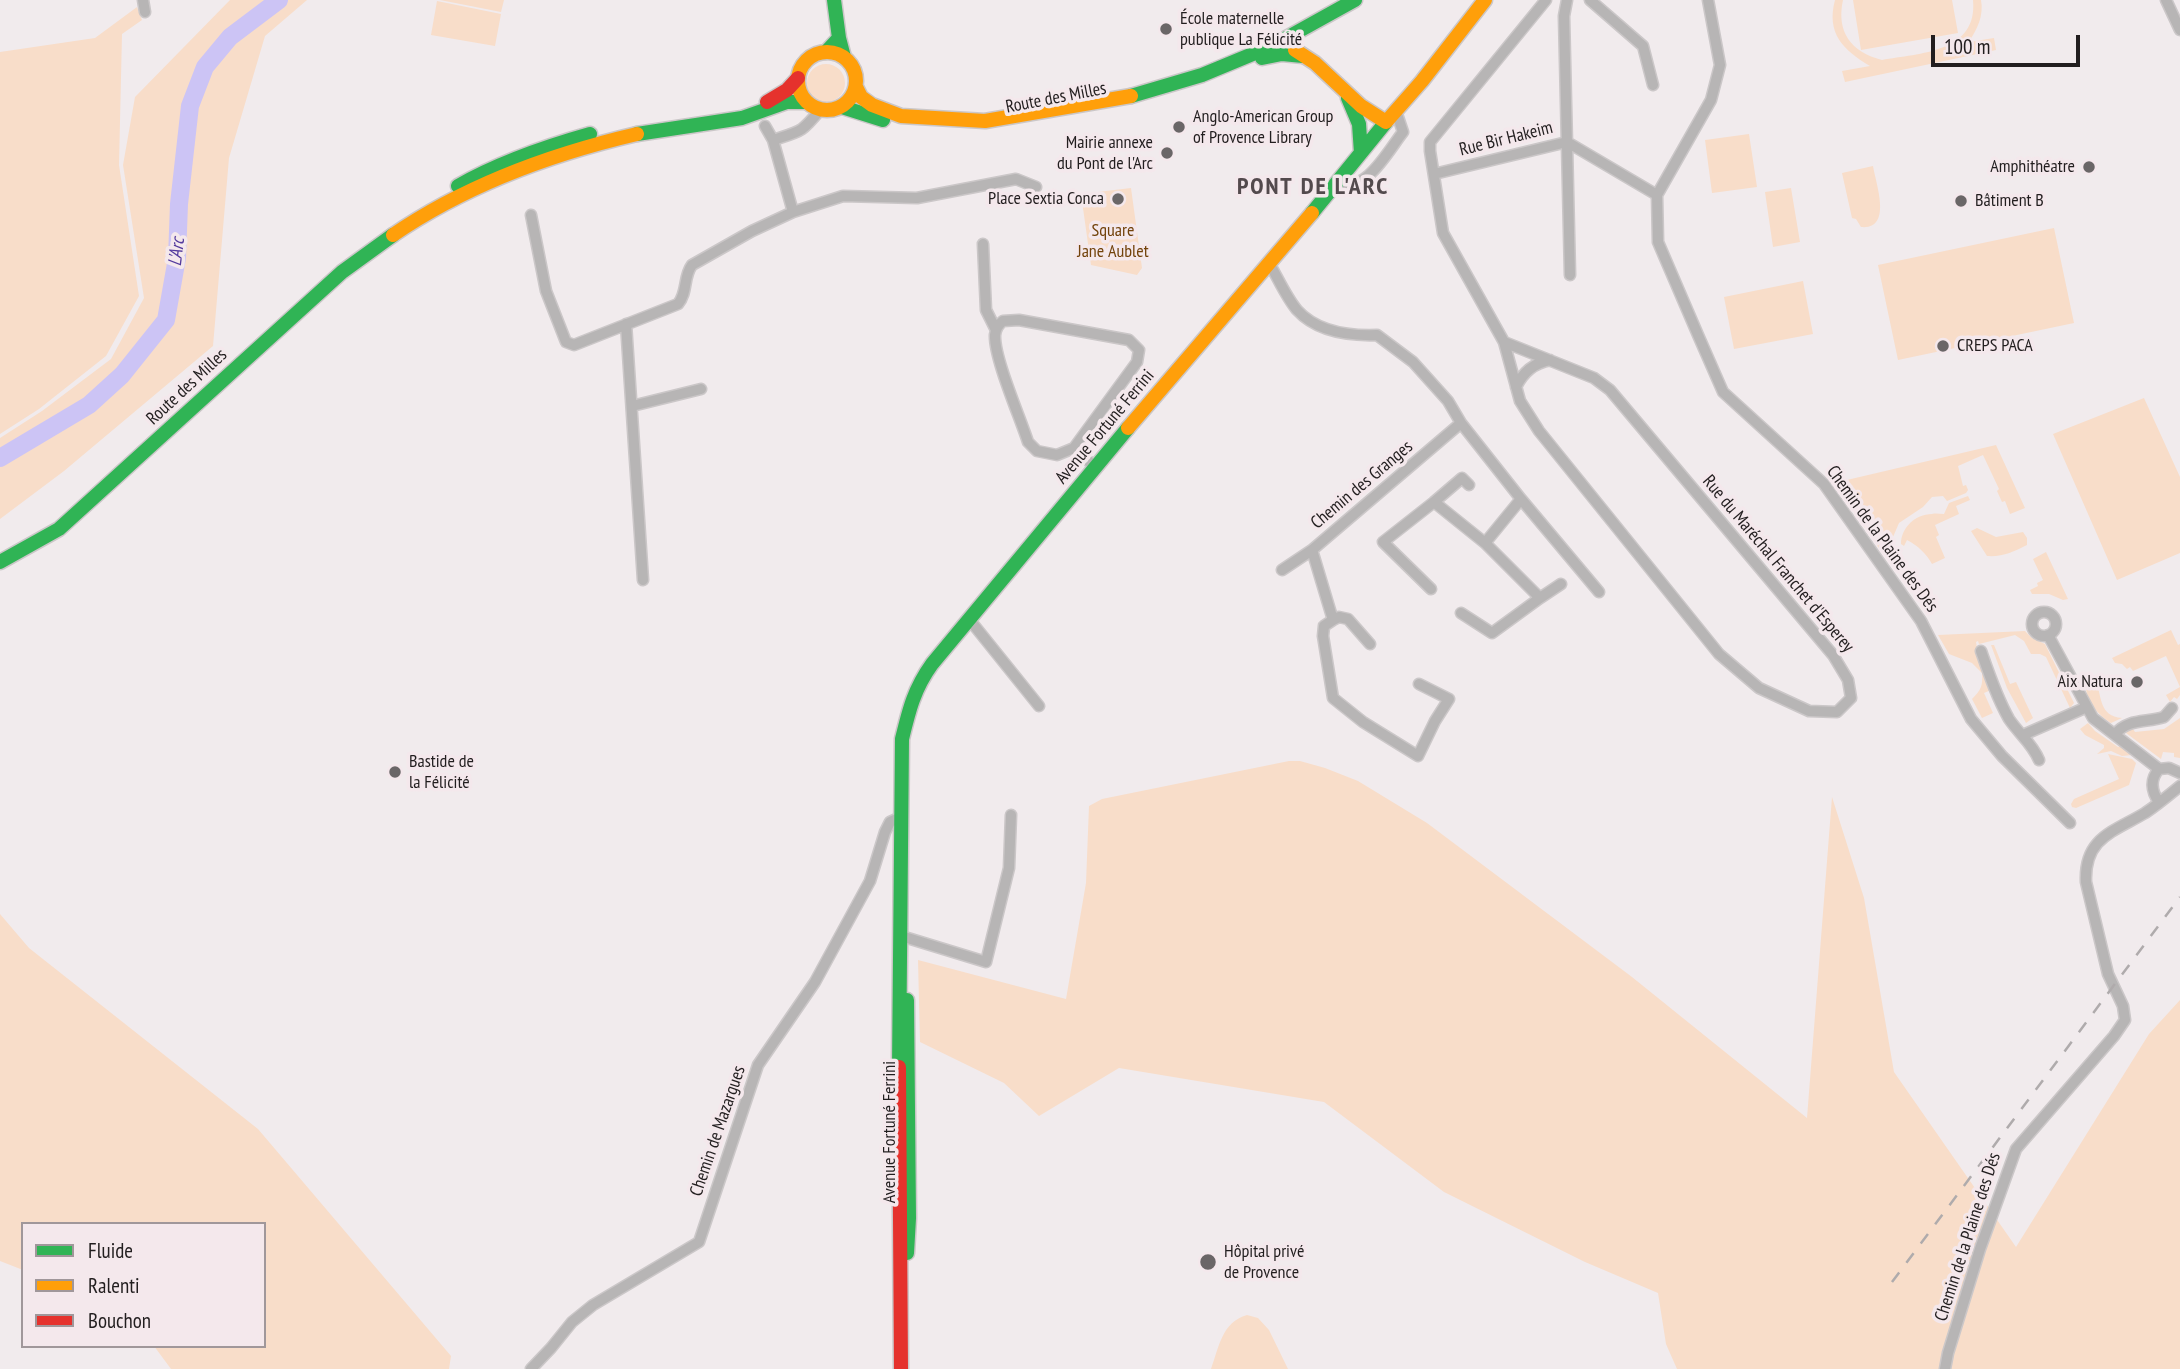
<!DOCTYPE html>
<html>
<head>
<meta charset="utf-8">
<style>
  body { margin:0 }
  #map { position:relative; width:2180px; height:1369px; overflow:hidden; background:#f1ebed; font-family:"PT Sans Narrow",sans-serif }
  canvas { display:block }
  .legend { position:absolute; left:21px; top:1222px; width:245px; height:126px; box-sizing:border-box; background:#f4e8ec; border:2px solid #a0979a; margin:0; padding:9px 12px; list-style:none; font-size:21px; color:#221e1f }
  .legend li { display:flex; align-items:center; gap:14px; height:35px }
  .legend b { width:35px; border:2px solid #a0979a }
  .scale { position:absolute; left:1931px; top:35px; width:149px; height:32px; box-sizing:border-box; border:4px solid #221e1f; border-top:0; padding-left:9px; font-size:21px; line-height:24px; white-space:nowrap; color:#221e1f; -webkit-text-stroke:5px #f4e8ec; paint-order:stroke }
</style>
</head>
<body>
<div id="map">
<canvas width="2180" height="1369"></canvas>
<ul class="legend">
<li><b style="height:9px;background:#30b455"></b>Fluide</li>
<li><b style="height:9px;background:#ff9f0a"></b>Ralenti</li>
<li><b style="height:9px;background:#e5322d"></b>Bouchon</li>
</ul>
<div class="scale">100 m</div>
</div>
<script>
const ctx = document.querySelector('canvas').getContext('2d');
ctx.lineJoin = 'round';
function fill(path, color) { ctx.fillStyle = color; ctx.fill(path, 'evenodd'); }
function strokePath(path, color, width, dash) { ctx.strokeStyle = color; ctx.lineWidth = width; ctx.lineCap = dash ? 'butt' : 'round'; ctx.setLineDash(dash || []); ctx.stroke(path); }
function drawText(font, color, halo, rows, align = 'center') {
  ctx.font = font + ' "PT Sans Narrow",sans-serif'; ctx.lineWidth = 7; ctx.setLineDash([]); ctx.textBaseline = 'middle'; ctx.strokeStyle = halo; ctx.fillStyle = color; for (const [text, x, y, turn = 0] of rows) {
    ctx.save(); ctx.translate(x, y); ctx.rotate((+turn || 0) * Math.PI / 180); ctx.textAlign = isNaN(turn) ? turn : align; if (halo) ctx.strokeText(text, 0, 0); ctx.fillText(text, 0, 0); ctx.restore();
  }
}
const green = new Path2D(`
  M230 0H307L265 36 229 158 213 346 64 471 0 519V438L42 411 111 359 144 298 123 165 135 97Z
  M440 0H504L501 12Z
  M1835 0H1843C1836 32 1851 52 1882 60 1919 53 1978 53 1973 0H1981C1984 16 1977 29 1969 42L1994 38 1996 50 1845 82 1842 71 1870 66C1843 50 1826 33 1835 0Z
  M1853 0H1952L1958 33 1861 50Z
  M437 1 501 14 495 46 431 35Z
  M137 7 142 20 122 34 119 165 139 296 106 356 39 409 0 434V52L95 38Z
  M807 83a19 19 0 1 1 38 0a19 19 0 1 1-38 0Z
  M1749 134 1757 187 1712 193 1705 140Z
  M1873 166C1876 184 1893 230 1861 227L1856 219 1852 218 1842 173Z
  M1131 188 1142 268 1137 275 1091 265 1081 194Z
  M1791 188 1800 242 1773 247 1765 192Z
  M2054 228 2074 323 1898 360 1878 265Z
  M1803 281 1813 334 1734 349 1724 297Z
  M2144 398 2180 477V553L2117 580 2053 434Z
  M1996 445 2025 508 2010 514 2005 501 2002 502 1997 491 1999 489 1983 455 1958 466 1963 486 1966 485 1968 490 1966 493 1947 501 1943 496 1932 497 1923 507 1899 523 1893 537 1894 553 1891 557H1885L1834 483Z
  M1968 496 1970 500 1956 506 1959 514 1935 525 1939 535 1936 537 1945 558 1932 564C1926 553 1918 546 1907 540L1904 546 1901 544C1901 528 1915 514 1932 514 1936 513 1940 514 1944 514L1949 503Z
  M1977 528 1996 537 2023 532 2027 538V545C2013 552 2003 557 1987 556L1971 531Z
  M2046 552 2068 599 2063 600 2049 594H2032L2030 590 2038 586 2037 583 2043 580 2033 559Z
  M2171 630 2178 645 2180 644V695L2177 699 2174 697 2170 702 2166 695 2180 687 2166 656 2133 671 2130 667 2127 669 2122 664 2115 663 2112 658Z
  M2025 631 2032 638 2045 644 2074 703 2070 708 2046 657 2040 654H2031L2024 641 2015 635 1979 644 1978 641 1976 642 1978 654 1991 690 1984 693 1993 713 1982 718 1972 699C1981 690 1983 686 1982 673L1972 663 1949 654 1938 635Z
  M1991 645H1994L2010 684 2016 682 2033 718 2026 723 2007 688Z
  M2096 681C2102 697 2099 716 2122 718L2111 723C2099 716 2086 701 2086 687Z
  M2180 718V762V758L2174 757V753L2163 752 2161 759 2126 733 2131 726 2135 732 2164 729Z
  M2088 723 2095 731 2118 747 2122 745 2132 755 2122 756 2111 751 2097 754 2104 748V745L2085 735 2080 729Z
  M2108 754 2132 759 2136 763 2129 785 2076 808 2072 807 2071 804 2074 799 2119 779Z
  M1289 761H1300L1325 768 1358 781 1427 823 1632 977 1807 1118 1832 797 1864 898 1894 1072 2016 1247 2149 1034 2180 1000V1369H1677L1666 1344 1658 1293 1585 1262 1444 1192 1324 1102 1119 1068 1039 1116 1004 1083 920 1042 918 960 1066 999 1086 883 1089 806 1102 799Z
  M0 914 29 948 258 1129 451 1356 449 1369H171L154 1346H264V1224H23V1270L0 1261Z
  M1247 1315 1258 1318 1269 1330 1288 1369H1211C1219 1347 1222 1322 1247 1315Z`);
const river = new Path2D(`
  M0 458 89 405 122 375 166 320 177 258 179 204 190 106 205 67 230 37 279 0`);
const street = new Path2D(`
  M143 0 145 12
  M1567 0 1564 16 1570 275
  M1590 0 1643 46 1653 85
  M1708 0 1720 65 1711 100 1657 195 1658 242 1698 335 1723 392 1824 484 1921 621 1971 719 2002 756 2070 823
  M2166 0 2180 30
  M820 110C801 133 801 131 773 140L793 212 843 196 917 198 1016 179 1036 187
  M765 126 773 140
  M1434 174 1567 142 1657 195
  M1338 183C1365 195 1388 151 1403 132L1396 111
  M531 215 546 291 566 342 574 345 678 304C688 292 683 277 692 265L752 231 793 212
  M983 244 986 310 996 330
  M1269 263C1278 278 1286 297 1297 310 1317 332 1349 336 1377 335L1413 362 1448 401 1461 423 1521 499 1599 592
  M1019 320 1129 340 1139 350 1137 362 1074 448 1057 455 1037 451 1028 442C1020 417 994 358 995 335 996 328 998 325 1003 321Z
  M626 324 643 580
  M1504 342 1594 378 1610 390 1833 655 1848 680 1851 698 1837 712 1809 711 1759 688 1719 654 1539 431 1520 401 1504 342 1443 233 1430 151V142L1546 0
  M1516 387C1523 372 1534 363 1550 360
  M632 406 701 389
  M1074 448 1095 467
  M1434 502 1462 478 1469 485
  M1312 550 1333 620 1324 626 1323 636 1333 698 1363 722 1418 756 1435 721 1449 699 1419 684
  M1282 570 1312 550 1461 423
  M1431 589 1383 542 1434 502 1485 543
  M1540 598 1561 584
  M2032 624a12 12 0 1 1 24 0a12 12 0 1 1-24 0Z
  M1461 613 1492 633 1540 598 1485 543 1521 499
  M969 619 1039 706
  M1333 620 1339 617 1348 619 1370 644
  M2048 635 2093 718 2159 769 2169 768 2180 773
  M1981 651C1989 674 1997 698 2009 719 2019 734 2032 743 2039 760
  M2115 734C2129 718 2146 723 2164 717L2172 708
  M2023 735 2087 707
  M2159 802C2151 791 2150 779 2159 769
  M901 936 986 962 1009 868 1011 815
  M531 1369 551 1348 572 1322 593 1305 699 1242 758 1065 815 982 870 881 885 832 890 822 901 817
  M1945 1369 1948 1353 1980 1249 2016 1149 2114 1036 2125 1020 2123 1006 2108 974 2086 882C2084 838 2113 832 2145 813 2157 805 2169 795 2180 786`);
const fast = new Path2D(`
  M834 0 839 38 844 57
  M826 52 839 38
  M1262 58 1282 54 1303 56
  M1131 96 1202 75 1272 46 1355 0
  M1348 98 1359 124 1361 153
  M842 107 883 120
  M637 134 742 118 787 102H806
  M458 186C500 162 544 147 590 134
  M1312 213 1386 122
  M0 562 59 529 342 272 393 235
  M907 1000 909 1218 907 1253
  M899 1067 902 739C909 710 914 689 932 664L1128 428`);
const slow = new Path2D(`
  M1295 50 1315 63 1361 106 1386 122 1422 81 1485 0
  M798 81a29 29 0 1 1 58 0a29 29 0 1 1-58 0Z
  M856 87 861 97 872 105 901 116 985 121 1131 96
  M393 235C466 185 551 154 637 134
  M1128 428 1312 213`);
const jam = new Path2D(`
  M767 102 787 90 798 78
  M899 1067 901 1369`);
const rail = new Path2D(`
  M1892 1282 2180 897`);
const markers = [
  [1166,29,7,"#6a6667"],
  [1179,127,7,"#6a6667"],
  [1167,153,7,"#6a6667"],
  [2089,167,7,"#6a6667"],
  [1118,199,7,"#6a6667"],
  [1961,201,7,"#6a6667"],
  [1943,346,7,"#6a6667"],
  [2137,682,7,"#6a6667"],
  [395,772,7,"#6a6667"],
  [1208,1262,9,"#6a6667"]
];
const poiNames = [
  ["École maternelle",1180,19],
  ["publique La Félicité",1180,40],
  ["Anglo-American Group",1193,117],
  ["of Provence Library",1193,138],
  ["Mairie annexe",1153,143,"right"],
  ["du Pont de l'Arc",1153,164,"right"],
  ["Amphithéatre",2075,167,"right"],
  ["Place Sextia Conca",1104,199,"right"],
  ["Bâtiment B",1975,201],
  ["CREPS PACA",1957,346],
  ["Aix Natura",2123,682,"right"],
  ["Bastide de",409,762],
  ["la Félicité",409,783],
  ["Hôpital privé",1224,1252],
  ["de Provence",1224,1273]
];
const streetNames = [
  ["Route des Milles",1056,98,-11],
  ["Rue Bir Hakeim",1506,139,-14],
  ["Route des Milles",187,387,-43],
  ["Avenue Fortuné Ferrini",1105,427,-50],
  ["Chemin des Granges",1362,485,-40],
  ["Chemin de la Plaine des Dés",1882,539,54],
  ["Rue du Maréchal Franchet d'Esperey",1778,564,50],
  ["Chemin de Mazargues",718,1131,-71],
  ["Avenue Fortuné Ferrini",890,1132,-90],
  ["Chemin de la Plaine des Dés",1968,1237,-72]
];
const parkNames = [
  ["Square",1113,231],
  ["Jane Aublet",1113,252]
];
const waterNames = [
  ["L'Arc",177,252,-83]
];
const districtNames = [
  ["PONT DE L'ARC",1313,187]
];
fill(green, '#f8ddc9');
strokePath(river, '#ccc4f5', 18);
strokePath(street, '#cbc7c8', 13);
strokePath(fast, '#cbc7c8', 17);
strokePath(slow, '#cbc7c8', 17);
strokePath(jam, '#cbc7c8', 17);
strokePath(street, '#b7b5b5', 10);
strokePath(fast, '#30b455', 14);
strokePath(slow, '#ff9f0a', 14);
strokePath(jam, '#e5322d', 14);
strokePath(rail, '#afabac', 2.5, [12, 12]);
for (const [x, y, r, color] of markers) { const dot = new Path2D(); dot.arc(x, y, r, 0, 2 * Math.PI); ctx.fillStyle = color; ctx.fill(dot); strokePath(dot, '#f4e8ec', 2.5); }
drawText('18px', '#221e1f', '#f4e8ec', poiNames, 'left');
drawText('18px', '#221e1f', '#f4e8ec', streetNames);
drawText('18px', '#72420b', '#f4e8ec', parkNames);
drawText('italic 19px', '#533a9d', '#f4e8ec', waterNames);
ctx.letterSpacing = '2px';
drawText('bold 24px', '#534a4d', '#f4e8ec', districtNames);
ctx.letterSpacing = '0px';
</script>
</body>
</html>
